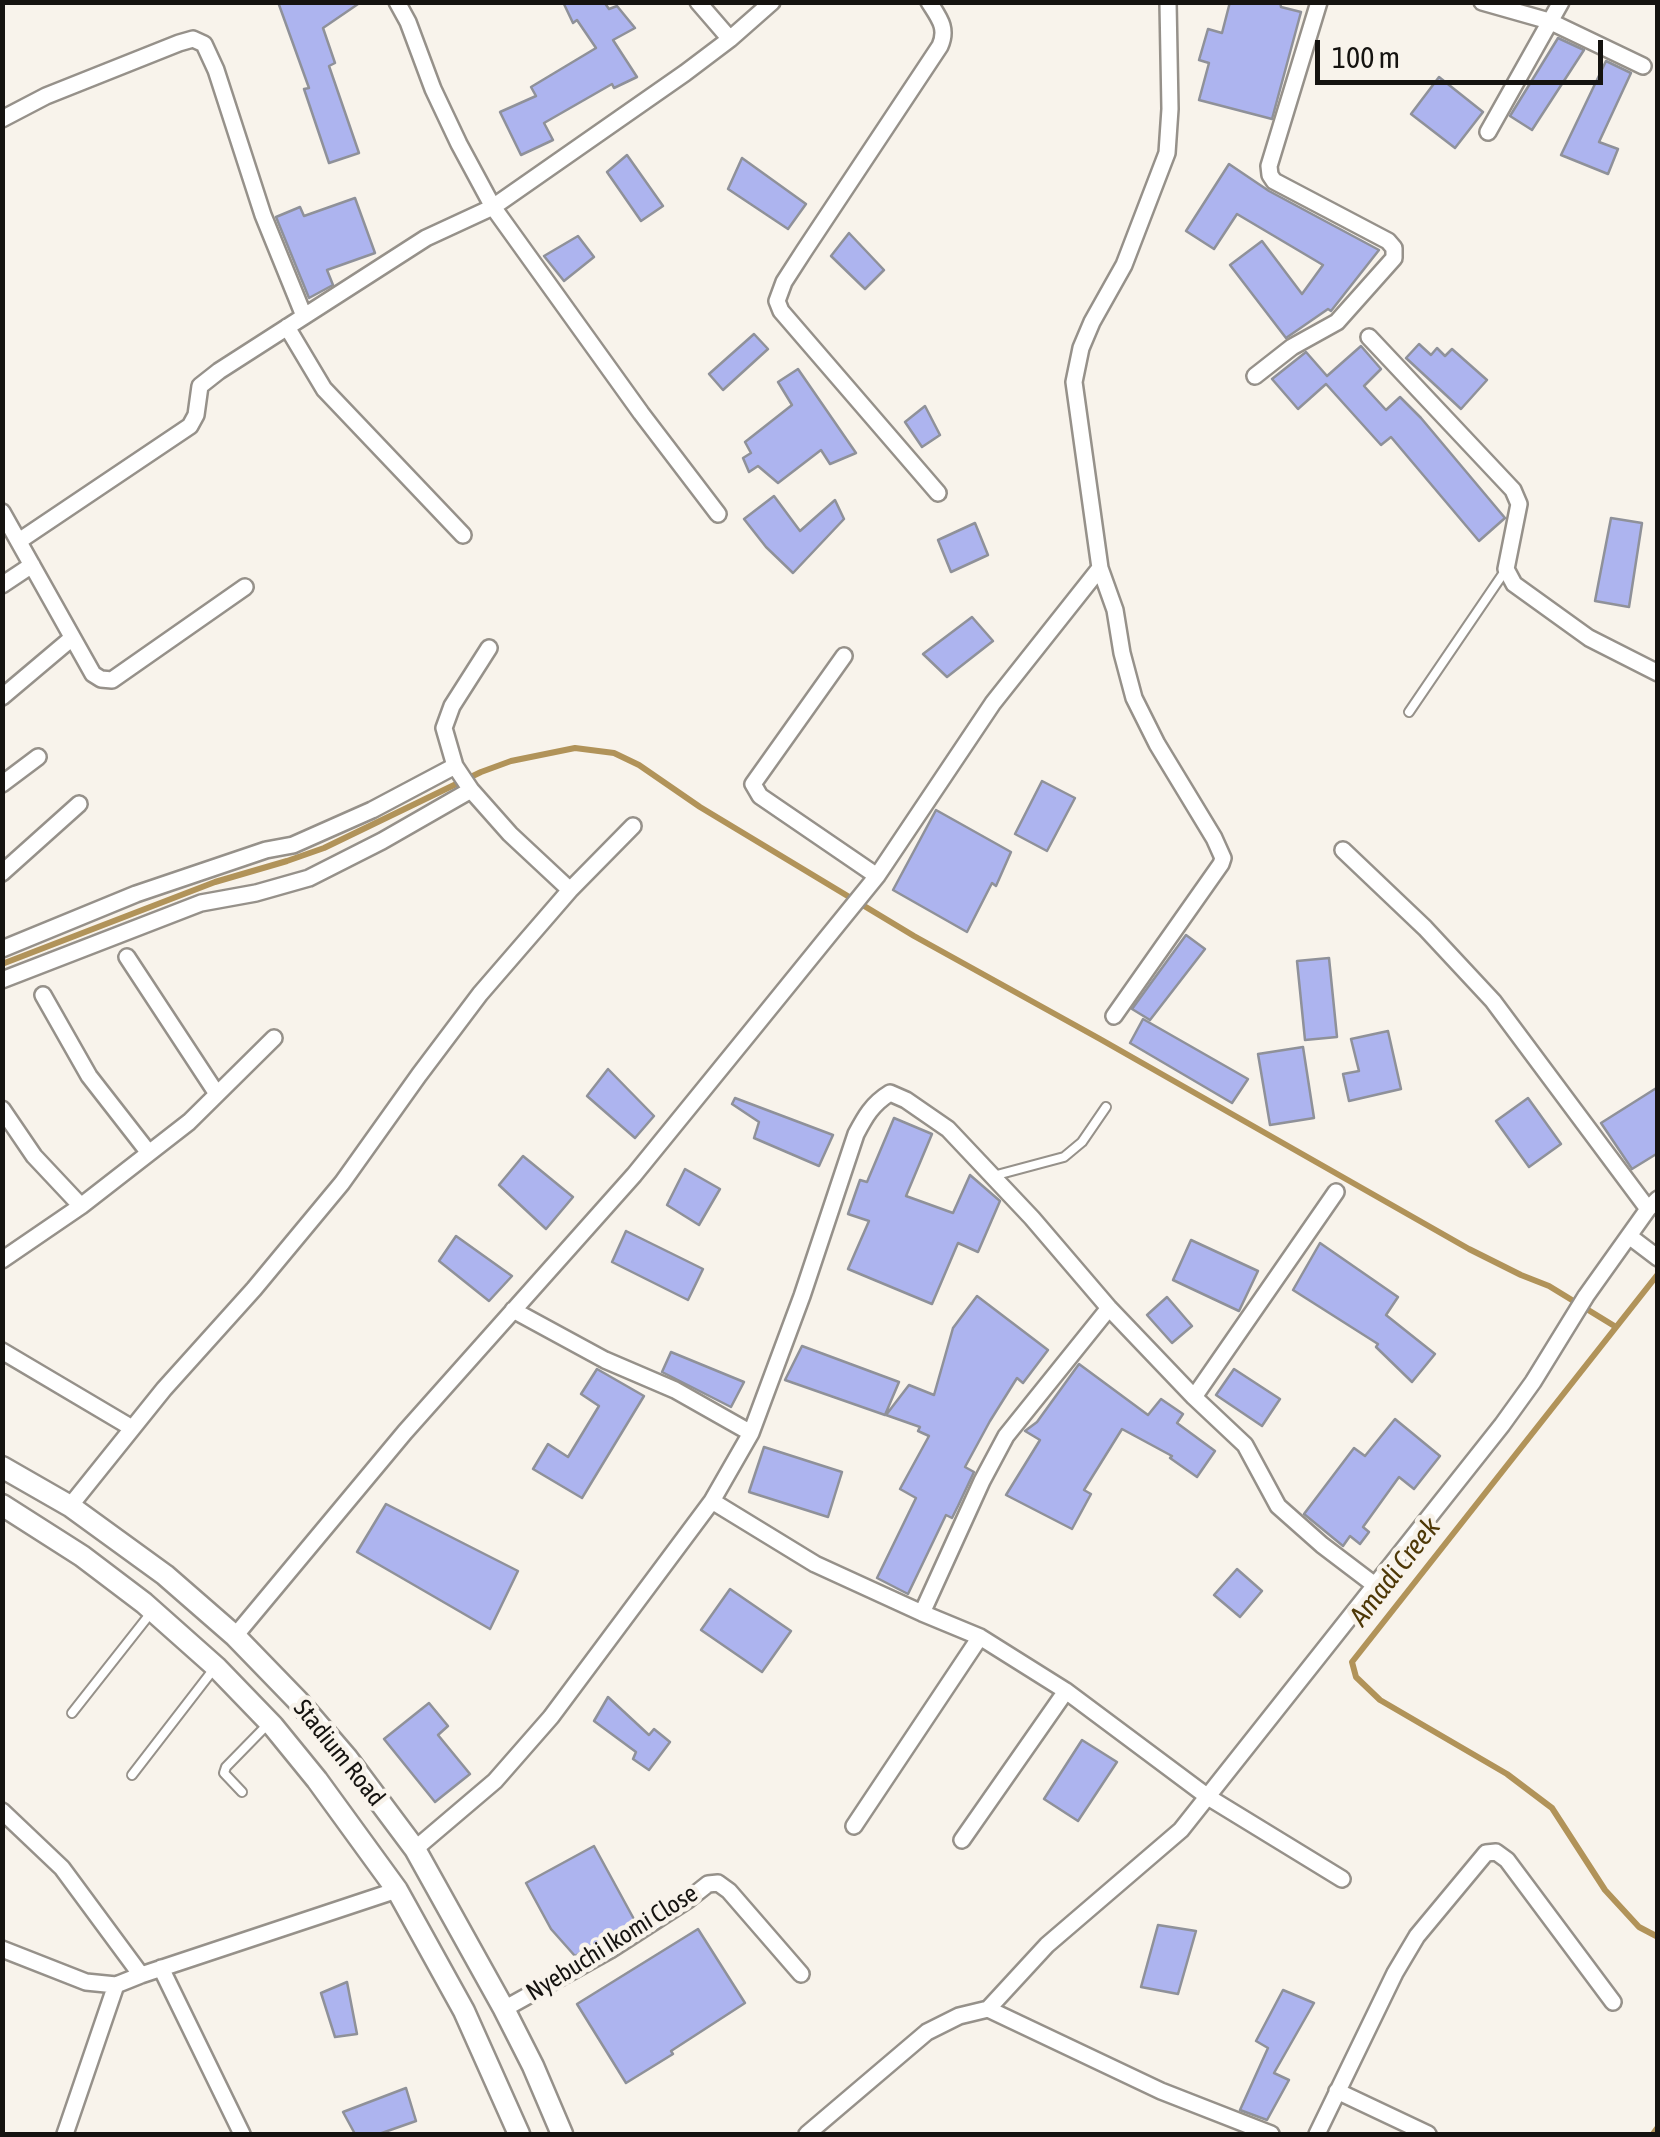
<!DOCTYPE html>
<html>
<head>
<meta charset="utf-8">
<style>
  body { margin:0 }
  #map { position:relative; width:1660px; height:2137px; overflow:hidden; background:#f8f3eb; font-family:"Asap Condensed",sans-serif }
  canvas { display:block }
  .frame { position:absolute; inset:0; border:5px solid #151310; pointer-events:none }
  .scale { position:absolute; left:1315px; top:40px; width:288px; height:45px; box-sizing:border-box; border:5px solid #151310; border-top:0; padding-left:12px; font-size:30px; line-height:35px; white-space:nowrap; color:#151310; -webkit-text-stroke:8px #f8f3eb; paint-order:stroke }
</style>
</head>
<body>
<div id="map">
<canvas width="1660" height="2137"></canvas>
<div class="frame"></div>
<div class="scale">100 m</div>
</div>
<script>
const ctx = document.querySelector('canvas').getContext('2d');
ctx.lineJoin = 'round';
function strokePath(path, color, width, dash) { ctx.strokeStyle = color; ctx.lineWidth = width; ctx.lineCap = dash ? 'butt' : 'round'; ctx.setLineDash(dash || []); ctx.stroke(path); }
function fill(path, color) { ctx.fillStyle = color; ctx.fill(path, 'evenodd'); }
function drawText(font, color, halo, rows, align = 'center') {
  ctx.font = font + ' "Asap Condensed",sans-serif'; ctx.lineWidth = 9; ctx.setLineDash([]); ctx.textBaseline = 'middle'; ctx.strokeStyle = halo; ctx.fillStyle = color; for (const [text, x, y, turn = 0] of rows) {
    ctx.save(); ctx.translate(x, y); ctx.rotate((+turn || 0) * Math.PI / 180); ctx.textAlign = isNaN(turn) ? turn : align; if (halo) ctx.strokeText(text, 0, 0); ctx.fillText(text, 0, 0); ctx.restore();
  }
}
const stream = new Path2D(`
  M2 964 215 882 287 861 324 848 481 772 511 761 575 748 614 753 639 765 700 807 914 936 1100 1039 1469 1249 1521 1275 1549 1286 1616 1327
  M1658 1274 1352 1662 1356 1677 1380 1700 1507 1774 1552 1808 1605 1890 1639 1927 1658 1937
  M1653 2134 1658 2127`);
const building = new Path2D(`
  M278 2H361L323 28 335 63 329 66 359 153 329 163 304 89 309 88Z
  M563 2H604L609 9 617 6 635 28 613 40 637 77 614 88 612 84 544 123 553 140 521 155 500 112 536 96 531 87 596 48 577 20 573 23Z
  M1230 2H1280L1281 7 1301 12 1272 119 1199 100 1209 63 1199 60 1208 29 1222 33Z
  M1558 38 1584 50 1532 130 1510 116Z
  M1606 61 1631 73 1599 142 1618 149 1608 174 1561 155Z
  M1439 77 1483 112 1455 148 1411 114Z
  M627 155 663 206 641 221 607 172Z
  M742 158 806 204 788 229 728 189Z
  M1229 164 1269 191 1379 250 1331 311 1328 309 1286 338 1230 265 1262 241 1302 294 1323 265 1237 214 1214 249 1186 231Z
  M355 198 375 253 327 270 333 285 309 298 276 217 300 207 304 216Z
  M849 233 884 270 865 289 831 256Z
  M578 236 594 257 564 281 544 256Z
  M754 334 768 349 723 390 709 374Z
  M1419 344 1431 355 1437 348 1445 356 1452 349 1487 380 1461 409 1406 358Z
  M1361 346 1381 369 1364 386 1386 410 1400 397 1421 418 1505 518 1479 541 1391 437 1381 445 1326 384 1298 409 1272 379 1306 352 1327 376Z
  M798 369 856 453 830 464 821 450 778 483 758 466 749 472 743 458 751 453 745 442 792 405 778 382Z
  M925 406 940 435 922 447 905 422Z
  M774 496 800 531 835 500 844 519 793 573 766 547 744 519Z
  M1611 518 1642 523 1629 607 1595 601Z
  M975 523 988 555 951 572 938 540Z
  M972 617 993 641 947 677 923 654Z
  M1042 781 1075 798 1047 851 1015 834Z
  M936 810 1011 852 996 886 992 883 967 932 893 890Z
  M1186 935 1205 949 1150 1020 1132 1009Z
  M1329 958 1337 1037 1305 1040 1297 961Z
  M1143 1019 1248 1079 1232 1103 1130 1043Z
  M1388 1031 1401 1089 1349 1101 1343 1074 1359 1071 1351 1039Z
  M1303 1047 1314 1118 1270 1125 1258 1054Z
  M608 1069 654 1116 635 1138 587 1096Z
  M1658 1087V1153L1632 1169 1601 1123Z
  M735 1098 833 1135 819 1166 754 1138 759 1122 732 1104Z
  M1528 1098 1561 1144 1529 1167 1496 1121Z
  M894 1118 932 1134 906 1196 953 1213 970 1175 1000 1201 978 1252 958 1243 932 1304 848 1269 869 1221 848 1214 860 1180 867 1182Z
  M523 1156 573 1197 546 1229 499 1185Z
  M685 1169 720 1189 699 1225 667 1205Z
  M626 1231 703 1269 688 1300 612 1262Z
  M456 1236 512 1276 489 1301 439 1261Z
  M1191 1240 1258 1271 1239 1311 1173 1280Z
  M1320 1243 1398 1297 1386 1315 1435 1354 1412 1382 1376 1347 1378 1344 1293 1290Z
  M977 1296 1048 1350 1023 1383 1017 1378 990 1421 965 1467 974 1472 958 1506 952 1518 946 1515 908 1594 877 1578 916 1498 900 1489 929 1436 918 1431 920 1427 886 1415 909 1385 934 1395 953 1328Z
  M1167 1297 1192 1326 1172 1343 1147 1315Z
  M802 1346 899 1382 885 1415 785 1380Z
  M671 1352 744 1382 731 1407 662 1372Z
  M1079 1364 1148 1415 1161 1399 1183 1414 1177 1423 1215 1451 1197 1477 1170 1458 1172 1456 1122 1429 1084 1490 1091 1494 1072 1529 1006 1495 1040 1440 1025 1431 1037 1422Z
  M597 1369 644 1396 582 1498 533 1469 548 1444 568 1457 599 1406 581 1394Z
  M1234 1369 1280 1399 1262 1426 1216 1395Z
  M1395 1419 1440 1456 1414 1489 1399 1477 1363 1527 1369 1532 1360 1544 1350 1536 1343 1546 1304 1514 1354 1448 1365 1456Z
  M764 1447 842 1472 828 1517 749 1492Z
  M386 1504 518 1571 490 1629 357 1552Z
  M1237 1569 1262 1591 1240 1617 1214 1595Z
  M730 1589 791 1631 762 1672 701 1630Z
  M608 1697 649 1735 654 1729 670 1742 649 1770 633 1759 636 1752 594 1721Z
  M429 1703 448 1726 438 1735 470 1774 435 1802 384 1739Z
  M1082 1740 1117 1762 1078 1821 1044 1799Z
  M594 1846 635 1921 575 1956 551 1929 526 1883Z
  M1158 1925 1196 1931 1178 1994 1141 1987Z
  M698 1929 745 2003 671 2051 673 2054 626 2083 577 2004Z
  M347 1982 357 2034 335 2037 321 1993Z
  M1283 1990 1314 2003 1274 2073 1289 2080 1267 2120 1240 2110 1268 2048 1256 2041Z
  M406 2088 416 2121 379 2134H355L343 2112Z`);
const lane = new Path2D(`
  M1409 712 1505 571
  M993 1176 1064 1157 1082 1142 1106 1107
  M72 1713 150 1614
  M132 1775 213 1670
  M242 1792 224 1773 226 1767 269 1723`);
const street = new Path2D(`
  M397 2 408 22 433 89 459 144 493 207 641 413 718 514
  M698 2 730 39
  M929 2C939 18 948 28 940 46L804 251 784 282 777 301 781 311 938 493
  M1482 2 1549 21 1643 66
  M2 119 46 96 179 43 193 39 204 44 216 70 263 215 304 316
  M1488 132 1561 2
  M287 327 324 389 463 535
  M1369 337 1513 490 1519 504 1506 569 1514 584 1589 638 1658 673
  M1255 376 1292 347 1337 322 1394 258V248L1388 241 1274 181 1270 175 1269 166 1319 2
  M2 512 93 674 101 679 112 680 245 587
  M19 541 190 426 196 415 200 386 219 371 426 238 493 207 685 73 730 39 772 2
  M2 585 32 565
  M489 648 452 706 444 728 455 766 471 790 510 834 570 890
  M844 656 753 784 760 796 877 876
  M2 697 72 638
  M2 784 38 757
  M1343 850 1425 928 1493 1001 1648 1209
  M2 873 79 804
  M2 949 136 894 266 850 293 845 372 810 455 766
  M127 957 217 1094
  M2 980 201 903 256 893 309 878 382 841 471 790
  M43 995 89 1076 149 1153
  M1114 1016 1221 864 1223 858 1214 838 1157 744 1134 698 1122 653 1115 610 1100 568 1074 382 1081 348 1092 322 1124 265 1167 153 1170 109 1168 2
  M2 1109 34 1156 81 1206
  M1629 1236 1658 1258
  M2 1260 81 1206 189 1122 274 1038
  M513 1310 605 1360 675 1390 751 1433
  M2 1351 132 1428
  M1194 1397 1336 1192
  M712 1501 815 1564 922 1613 980 1637 1066 1691 1208 1797 1342 1879
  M70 1506 164 1389 254 1289 342 1183 419 1075 480 994 570 890 633 826
  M922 1613 982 1481 1006 1436 1109 1308
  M235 1636 405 1432 634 1175 752 1030 877 876 993 703 1100 568
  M2 1811 62 1868 141 1975
  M854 1826 980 1637
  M962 1840 1066 1691
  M415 1849 495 1781 551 1717 712 1501 751 1433 802 1296 856 1134C865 1117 872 1104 890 1093L906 1100 948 1129 1032 1218 1109 1308 1194 1397 1245 1445 1278 1506 1322 1545 1376 1586
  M2 1949 86 1982 116 1985 141 1975 397 1890
  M161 1968 242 2134
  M504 2009 610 1950 689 1899 708 1884 718 1883 729 1891 801 1974
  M988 2009 1161 2091 1271 2134
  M1337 2091 1428 2134
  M65 2134 116 1985
  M807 2134 927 2032 959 2016 988 2009 1047 1945 1181 1830 1502 1425 1533 1382 1586 1296 1648 1209 1658 1199
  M1317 2134 1395 1973 1417 1936 1486 1853 1496 1852 1507 1860 1613 2002`);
const secondary = new Path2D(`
  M2 1467 70 1506 165 1575 235 1636 298 1701 347 1758 415 1849 504 2009 533 2066 562 2134
  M2 1505 82 1556 144 1603 216 1667 273 1726 317 1780 397 1890 464 2011 519 2134`);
const streetNames = [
  ["Stadium Road",339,1753,51],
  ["Nyebuchi Ikomi Close",612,1943,-32]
];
const waterNames = [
  ["Amadi Creek",1395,1572,-52]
];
strokePath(stream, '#b19359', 6);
fill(building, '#adb4ef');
strokePath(building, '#8f9199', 2.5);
strokePath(lane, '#96918a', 12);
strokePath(street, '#96918a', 20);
strokePath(secondary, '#96918a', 25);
strokePath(lane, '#fff', 8);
strokePath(street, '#fff', 15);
strokePath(secondary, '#fff', 20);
drawText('25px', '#151310', '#f8f3eb', streetNames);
drawText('italic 28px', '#4e3807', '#f8f3eb', waterNames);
</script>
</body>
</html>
